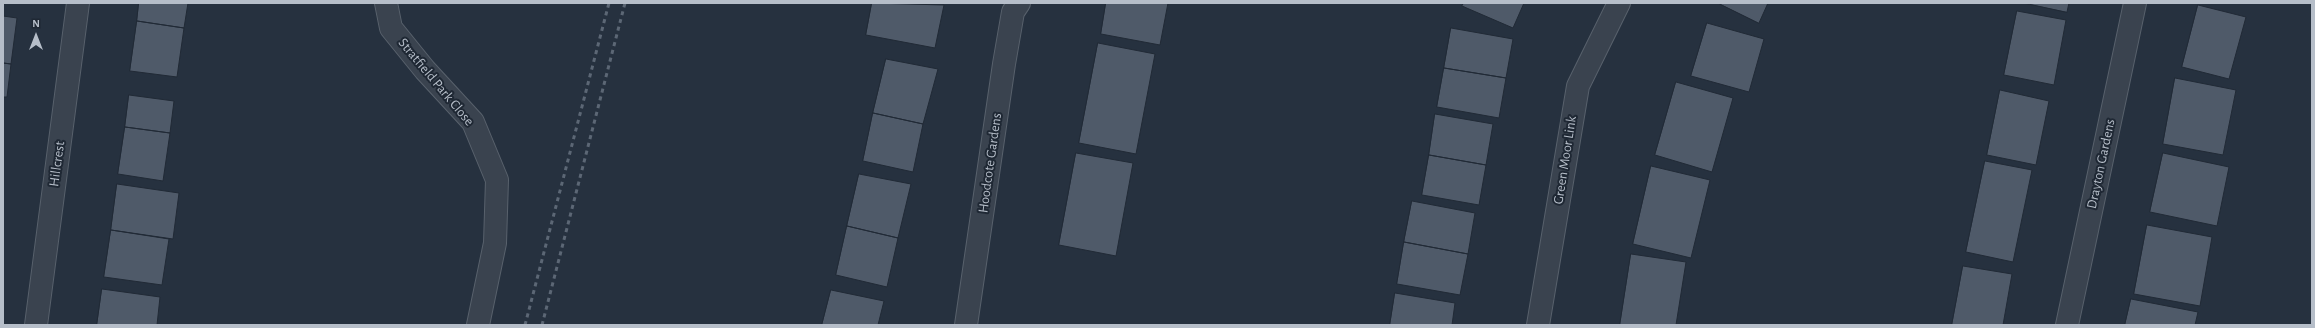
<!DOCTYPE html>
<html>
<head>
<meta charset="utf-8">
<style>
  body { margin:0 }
  #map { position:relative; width:2315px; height:328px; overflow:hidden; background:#26313f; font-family:"Alegreya Sans",sans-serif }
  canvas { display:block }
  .frame { position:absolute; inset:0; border:4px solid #b6bec9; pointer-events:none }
  .north { position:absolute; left:16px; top:16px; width:40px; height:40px; -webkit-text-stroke:3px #1f2834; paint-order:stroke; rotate:0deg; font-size:11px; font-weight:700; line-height:16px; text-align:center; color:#b6bec9 }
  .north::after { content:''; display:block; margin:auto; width:14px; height:18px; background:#b6bec9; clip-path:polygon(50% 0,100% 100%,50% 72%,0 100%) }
</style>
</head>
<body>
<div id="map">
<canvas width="2315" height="328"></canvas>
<div class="frame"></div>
<div class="north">N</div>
</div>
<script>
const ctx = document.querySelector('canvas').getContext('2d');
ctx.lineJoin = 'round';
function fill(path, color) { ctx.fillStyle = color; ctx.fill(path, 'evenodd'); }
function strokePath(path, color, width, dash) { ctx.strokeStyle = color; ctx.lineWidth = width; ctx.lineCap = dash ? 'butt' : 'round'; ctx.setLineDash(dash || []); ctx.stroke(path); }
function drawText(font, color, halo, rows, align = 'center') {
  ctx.font = font + ' "Alegreya Sans",sans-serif'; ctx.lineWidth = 4; ctx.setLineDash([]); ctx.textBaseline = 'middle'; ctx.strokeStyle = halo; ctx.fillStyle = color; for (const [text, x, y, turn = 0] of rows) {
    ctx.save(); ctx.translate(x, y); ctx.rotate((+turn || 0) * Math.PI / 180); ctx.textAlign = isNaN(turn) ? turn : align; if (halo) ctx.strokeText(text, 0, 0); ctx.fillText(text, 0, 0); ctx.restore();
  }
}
const building = new Path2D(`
  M139 3H188L184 28 137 21Z
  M872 3 944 5 935 48 866 35Z
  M1106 3H1168L1160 45 1101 34Z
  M1464 3H1524L1513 28 1462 6Z
  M1718 3H1768L1759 23Z
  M2024 3H2069L2067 12Z
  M2198 5 2246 17 2229 79 2182 67Z
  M2017 11 2066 20 2054 85 2004 75Z
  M3 16 17 18 11 64 3 63Z
  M137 21 184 28 177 77 130 71Z
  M1707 23 1764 39 1749 92 1691 76Z
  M1451 28 1513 39 1506 78 1444 68Z
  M1098 43 1155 54 1136 154 1079 143Z
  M886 59 938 69 923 124 873 113Z
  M3 63 11 64 7 97H3Z
  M1444 68 1506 78 1499 118 1437 107Z
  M2175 78 2236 90 2223 155 2163 144Z
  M1676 82 1733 98 1712 172 1655 155Z
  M2000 90 2049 101 2036 165 1987 155Z
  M129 95 174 101 170 133 125 127Z
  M873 113 923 124 913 172 863 161Z
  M1435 114 1493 124 1486 165 1429 155Z
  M125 127 170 133 163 181 118 174Z
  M1076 153 1133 163 1116 256 1059 245Z
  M2163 153 2229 167 2217 226 2150 212Z
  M1429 155 1486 165 1479 205 1422 195Z
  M1985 161 2032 170 2013 262 1966 252Z
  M1651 166 1710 180 1691 258 1633 244Z
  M859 174 911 184 898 238 847 226Z
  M117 184 179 193 173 239 111 230Z
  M1412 201 1475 213 1468 254 1404 242Z
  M2147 225 2212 237 2200 306 2134 294Z
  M847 226 898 238 887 287 836 275Z
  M111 230 169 239 162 285 104 277Z
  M1404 242 1468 254 1460 295 1397 284Z
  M1631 254 1686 262 1676 325H1620Z
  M1963 266 2012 274 2003 325H1952Z
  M102 289 160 297 157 325H97Z
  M831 290 884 301 878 325H822Z
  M1395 293 1455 303 1452 325H1390Z
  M2131 299 2198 312 2195 325H2125Z`);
const minor = new Path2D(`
  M386 3 391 28 425 70 473 122 497 180 495 243 478 325
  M36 325 78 3
  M966 325 1004 64 1013 12 1019 3
  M1538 325 1578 86 1619 3
  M2067 325 2135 3`);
const rail = new Path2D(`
  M525 325 609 3
  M542 325 625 3`);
const streetNames = [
  ["Stratfield Park Close",436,82,50],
  ["Green Moor Link",1565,160,-81],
  ["Hoodcote Gardens",990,163,-82],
  ["Hillcrest",57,164,-82],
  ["Drayton Gardens",2101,164,-78]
];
fill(building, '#4f5a69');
strokePath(building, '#212a36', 1);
strokePath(minor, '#58616c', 24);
strokePath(minor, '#3a434f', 22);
strokePath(rail, '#5c6775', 3, [4, 4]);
drawText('14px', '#b6bec9', '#1f2834', streetNames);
</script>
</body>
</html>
